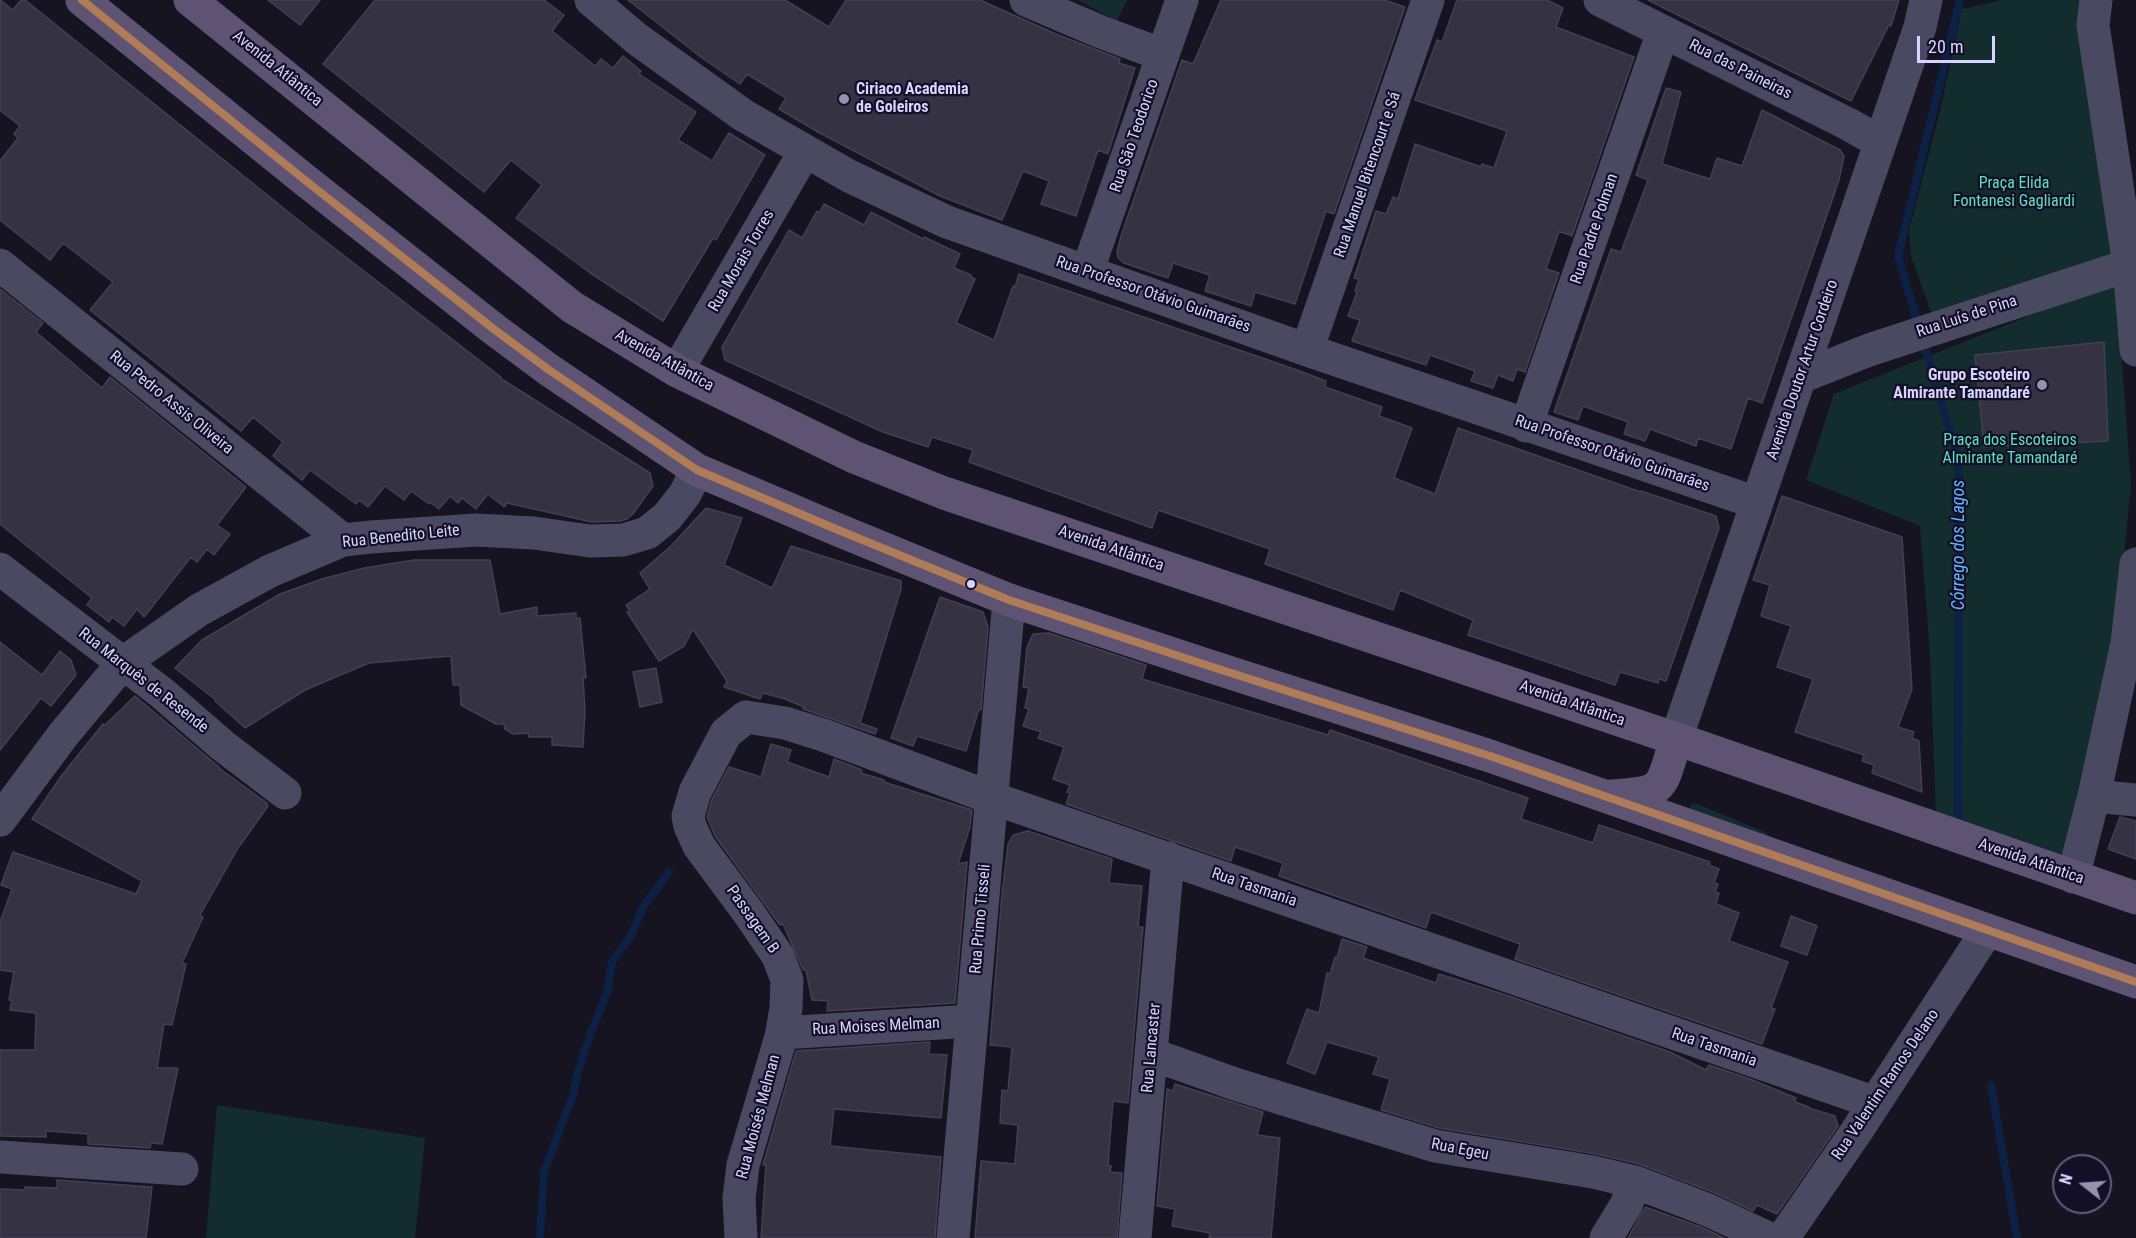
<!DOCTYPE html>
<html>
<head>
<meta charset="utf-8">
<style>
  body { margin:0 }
  #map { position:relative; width:2136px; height:1238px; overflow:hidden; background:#161421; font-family:"Roboto Condensed",sans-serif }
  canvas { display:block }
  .north { position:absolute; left:2052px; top:1154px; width:60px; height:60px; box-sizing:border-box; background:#130f26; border:2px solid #625e7d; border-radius:50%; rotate:287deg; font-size:16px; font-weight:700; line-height:24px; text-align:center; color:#d9d4ff }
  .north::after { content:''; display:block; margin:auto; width:21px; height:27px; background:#9591b1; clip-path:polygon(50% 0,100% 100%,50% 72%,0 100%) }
  .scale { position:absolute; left:1917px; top:36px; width:78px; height:27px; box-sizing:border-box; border:3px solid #d9d4ff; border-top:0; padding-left:8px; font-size:18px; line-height:21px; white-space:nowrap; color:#d9d4ff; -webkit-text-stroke:4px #130f26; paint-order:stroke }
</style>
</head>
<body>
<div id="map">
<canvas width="2136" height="1238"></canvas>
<div class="north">N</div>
<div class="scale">20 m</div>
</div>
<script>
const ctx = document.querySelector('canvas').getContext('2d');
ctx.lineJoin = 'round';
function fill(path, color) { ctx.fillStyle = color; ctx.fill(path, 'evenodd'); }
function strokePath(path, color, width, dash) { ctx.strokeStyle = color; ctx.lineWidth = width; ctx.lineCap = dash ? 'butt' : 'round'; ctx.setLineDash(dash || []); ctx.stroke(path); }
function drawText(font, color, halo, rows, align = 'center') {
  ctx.font = font + ' "Roboto Condensed",sans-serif'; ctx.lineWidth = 4.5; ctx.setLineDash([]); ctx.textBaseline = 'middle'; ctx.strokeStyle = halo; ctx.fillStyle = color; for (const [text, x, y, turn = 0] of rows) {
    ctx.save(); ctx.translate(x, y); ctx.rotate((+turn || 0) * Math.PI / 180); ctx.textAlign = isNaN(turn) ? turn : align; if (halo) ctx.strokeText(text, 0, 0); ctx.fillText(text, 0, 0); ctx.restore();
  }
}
const green = new Path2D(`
  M1078 0H1127L1117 21Z
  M2002 0H2082L2112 259 1933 317 1911 257 1909 231 1940 111 1962 9Z
  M2116 281 2131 484 2118 618 2068 863 1936 817 1930 654 1920 526 1806 480 1834 394Z
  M1695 803 1767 833V837L1689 809 1691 805Z
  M217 1105 425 1138 415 1238H206Z`);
const stream = new Path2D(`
  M1919 327 1898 256 1960 0
  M1923 341 1959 461 1958 818
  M1991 1085 2017 1238
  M540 1238 544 1172 573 1095 577 1075 591 1032 607 993 612 962 632 934 643 907 669 872`);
const building = new Path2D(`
  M0 0 13 10 21 0H25L307 227 501 377 500 378 650 473 653 486 633 514 627 519 620 521 592 522 507 503 504 507 488 494 476 509 462 498 458 503 450 496 439 509 430 502 429 504 411 491 404 500 385 486 368 507 359 500 356 504 310 470 302 480 273 456 283 442 253 417 241 431 90 310 113 282 63 243 50 260 0 220V161L18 138 14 134 20 126 0 110Z
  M268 0H320L300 25Z
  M375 0H544L564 15 552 31 595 66 601 59 613 68 623 56 641 71 639 74 696 112 678 140 712 161 729 133 765 155 716 240 713 238 663 321 589 272 516 218 542 185 511 160 484 192 323 64Z
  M628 0H785L829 27 846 0H980L1056 34 1120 59 1119 63 1135 68 1108 154 1098 150 1076 216 1041 204 1049 181 1023 171 1002 220 940 196 818 132 779 109 786 98 747 74 740 84 702 58Z
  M1221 0H1384L1405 7 1334 214 1326 211 1295 304 1255 292 1251 306 1205 291 1210 275 1173 263 1168 278 1124 263 1118 258 1117 252 1121 236 1182 60 1193 64Z
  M1457 0H1547L1563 8 1556 27 1634 57 1572 236 1559 231 1546 269 1559 273 1525 372 1517 369 1513 381 1498 375 1493 388 1471 381 1475 371 1430 355 1426 365 1352 341 1360 320 1348 316 1357 292 1355 291 1359 279 1354 278 1376 211 1386 214 1393 197 1398 199 1415 144 1481 167 1482 164 1494 168 1507 131 1415 100 1437 40 1442 42Z
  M1648 0H1899L1891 26 1889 25 1851 101Z
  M1666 88 1681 92 1662 164 1710 179 1717 158 1742 166 1762 110 1840 150 1844 156 1839 180 1762 403 1748 398 1731 449 1698 438 1696 446 1650 429 1645 441 1624 434 1628 422 1583 406 1578 420 1554 412 1611 249 1621 252 1648 180 1636 175Z
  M824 204 864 225 871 212 923 239 924 237 960 254 954 268 971 275V277L975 279 956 323 994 340 1013 286 1015 287 1019 274 1297 370 1326 381 1325 387 1382 407 1379 416 1412 428 1394 478 1435 494 1458 428 1641 492V491L1716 516 1719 528 1666 681 1659 679 1658 683 1620 672 1615 685 1468 635 1473 620 1400 590 1393 610 1265 564 1270 549 1158 510 1152 528 969 462 973 450 932 437 928 447 883 432 725 360 722 347 789 230 802 238 817 211 819 213Z
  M0 289 43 323 36 332 102 388 110 377 246 487 217 525 230 534 214 555 207 549 197 562 191 557 144 617 137 609 124 626 112 617 109 622 87 605 92 598 0 524Z
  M2104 342 2108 441 1984 447 1975 355Z
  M1782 496 1902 537 1912 689 1898 727 1914 732 1912 738 1919 741 1922 792 1872 773 1874 765 1862 761 1864 755 1795 732 1813 679 1777 667 1791 626 1761 616 1770 585 1753 580Z
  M706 508 742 518 724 565 772 588 791 546 901 581V589L860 723 877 729 875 734 803 709 804 707 785 699 763 693 760 699 724 687 727 681 693 629 684 646 659 661 627 612 630 611 626 605 650 589 640 573 671 546Z
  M414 560H490L500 614 537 607V616L576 613V618H580L586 678 583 677 585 711 583 747 552 745V737H529L528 733 513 734 505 729 504 724H496L461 705 460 685H453L451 656 369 663 305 690 245 728 215 701 216 700 175 668 202 640 280 594 322 579 364 568Z
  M940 597 983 612 988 627 981 710 979 709 966 751 917 736 913 746 891 738Z
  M1049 633 1146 665 1142 679 1328 735 1330 730 1528 798 1521 819 1593 843 1599 825 1710 862 1709 865 1719 869 1714 883 1718 884 1715 892 1719 893 1716 904 1739 913 1729 941 1788 962 1771 1008 1775 1009 1762 1044 1515 959 1520 944 1431 912 1426 928 1279 876 1283 863 1235 847 1231 861 1066 804 1070 793 1067 792 1070 785 1053 779 1064 747 1038 738 1041 732 1023 726 1029 709 1025 708 1029 688 1023 687 1027 647 1033 634Z
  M0 642 42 675 60 651 71 660 76 675 51 706 41 698 0 750Z
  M656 668 662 702 640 707 633 672Z
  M135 696 219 767V768L267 803 268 806 238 848 200 915 203 917 182 963 186 964 172 1025 164 1024 157 1068H178L162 1144 151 1143 150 1148 88 1144V1134L46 1131V1137L0 1136V1050H35L36 1013 10 1010 12 1001 9 1000 14 972 0 970V922L12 889 1 885 13 852 136 894 142 881 32 819 62 775 103 724 105 725Z
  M771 744 791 750 787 762 829 777 834 759 862 770 861 773 884 780V782L972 810 970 827 958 864 967 862 955 1003 827 1011 828 1001 812 1000 806 970H803L783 924 780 925 715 836 707 817 712 799 729 767 761 777Z
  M2120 817 2136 821V859L2108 849Z
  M1028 831 1112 859 1109 883 1142 886 1138 927H1143L1128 1103 1113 1101 1112 1113 1108 1165 1111 1166 1110 1172 1122 1173 1117 1238H975L981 1161 1015 1164 1018 1125 1000 1123 1002 1090 1008 1091 1012 1047 990 1045 1002 894 1008 844 1013 835Z
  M1791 916 1817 926 1807 955 1781 946Z
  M1342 939 1367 947 1363 958 1436 983 1439 974 1503 994 1670 1052 1706 1070 1709 1065 1750 1079 1796 1098 1795 1102 1809 1107V1108L1835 1116 1838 1126 1777 1214 1757 1205 1753 1211 1715 1193 1639 1164 1596 1154 1439 1128 1381 1110 1390 1079 1373 1074 1379 1057 1327 1042 1315 1074 1287 1063 1307 1009 1319 1013 1327 973 1330 974 1335 957 1337 958Z
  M930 1042 929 1054 947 1055 941 1118 834 1109 830 1146 941 1157 935 1238H761L766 1165H763L796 1051Z
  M1175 1084 1263 1112 1257 1135 1280 1138 1271 1238H1209L1210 1233 1172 1226 1175 1209 1157 1206 1167 1089 1173 1091Z
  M57 1180 152 1187 146 1238H0V1189L25 1190V1187L57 1188Z
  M1645 1207 1701 1227 1724 1238H1628Z`);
const minor = new Path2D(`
  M591 0 637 39 743 115 849 176 947 222 1307 350 1757 503
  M1026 0 1101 32 1163 55
  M1600 0 1848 124 1880 142
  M2096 0 2093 25 2129 265 2136 350
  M0 265 343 540
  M1087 272 1182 0
  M1307 350 1428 0
  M677 371 805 151
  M1801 377 1869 350 2136 263
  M1526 426 1663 32
  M0 569 162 693 222 745 285 793
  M1676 739 1920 27 1926 0
  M2094 796 2136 800
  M0 820 63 735 123 663 199 610 270 571 343 540 371 537 476 530 534 533 590 541 623 540 647 533 667 517 685 494 697 470
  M2073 877 2094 796 2127 643 2136 564
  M782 1033 971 1021
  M1151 1054 1235 1084 1435 1146 1593 1172 1635 1182 1708 1210 1768 1238
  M0 1157 182 1169
  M741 1238 739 1198 743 1165 781 1037 786 1008 787 980 778 956 748 912 699 846 690 826 688 816 695 792 726 733 746 717 785 723 823 735 992 798 1873 1102
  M953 1238 1009 600
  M1135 1238 1168 858
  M1606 1238 1626 1205 1635 1182
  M1783 1238 1856 1132 1987 931`);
const major = new Path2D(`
  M82 0 306 181 495 330 549 370 697 470 831 527 1009 600 1203 664 1490 756 2136 982
  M190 0 572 307 677 371 854 457 944 493 1700 747 2136 898
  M1612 796C1667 792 1660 790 1676 739`);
const bus1 = new Path2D(`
  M82 0 306 181 495 330 549 370 697 470 831 527 1009 600 1203 664 1490 756 2136 982`);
const markers = [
  [844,99,6,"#9591b1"],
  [2042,385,6,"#9591b1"],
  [971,584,5,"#d9d4ff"]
];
const streetNames = [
  ["Avenida Atlântica",277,69,39],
  ["Rua das Paineiras",1740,70,27],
  ["Rua São Teodorico",1135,136,-71],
  ["Rua Manuel Bitencourt e Sá",1368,175,-71],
  ["Rua Padre Polman",1595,229,-71],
  ["Rua Morais Torres",742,261,-60],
  ["Rua Professor Otávio Guimarães",1153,295,19],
  ["Rua Luís de Pina",1967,317,-18],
  ["Avenida Atlântica",664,361,29],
  ["Avenida Doutor Artur Cordeiro",1803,370,-71],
  ["Rua Pedro Assis Oliveira",171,403,39],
  ["Rua Professor Otávio Guimarães",1612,454,19],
  ["Rua Benedito Leite",401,537,-6],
  ["Avenida Atlântica",1111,549,19],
  ["Rua Marquês de Resende",143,681,38],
  ["Avenida Atlântica",1572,704,19],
  ["Avenida Atlântica",2031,862,19],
  ["Rua Tasmania",1254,888,19],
  ["Rua Primo Tisseli",981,919,-85],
  ["Passagem B",752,920,55],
  ["Rua Moises Melman",876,1027,-3],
  ["Rua Lancaster",1152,1048,-85],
  ["Rua Tasmania",1714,1048,19],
  ["Rua Valentim Ramos Delano",1886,1085,-56],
  ["Rua Moisés Melman",759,1117,-75],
  ["Rua Egeu",1460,1150,11]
];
const poiNames = [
  ["Ciriaco Academia",856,90],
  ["de Goleiros",856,108],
  ["Grupo Escoteiro",2030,376,"right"],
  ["Almirante Tamandaré",2030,394,"right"]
];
const parkNames = [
  ["Praça Elida",2014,184],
  ["Fontanesi Gagliardi",2014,202],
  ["Praça dos Escoteiros",2010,441],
  ["Almirante Tamandaré",2010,459]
];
const waterNames = [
  ["Córrego dos Lagos",1959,545,-90]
];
fill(green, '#132c2d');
strokePath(stream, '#0d2144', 8);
fill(building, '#343243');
strokePath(building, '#433f54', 1.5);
strokePath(minor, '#4a4962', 33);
strokePath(major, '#5e5373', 33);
strokePath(bus1, '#b07c57', 8);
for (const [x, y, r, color] of markers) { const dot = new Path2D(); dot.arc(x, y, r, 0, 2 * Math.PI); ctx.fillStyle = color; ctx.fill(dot); strokePath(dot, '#130f26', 2); }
drawText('16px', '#d9d4ff', '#130f26', streetNames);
drawText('bold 16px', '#d9d4ff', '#130f26', poiNames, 'left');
drawText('16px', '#5fe0c0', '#130f26', parkNames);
drawText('italic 18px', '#62b6ff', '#130f26', waterNames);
</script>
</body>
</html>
